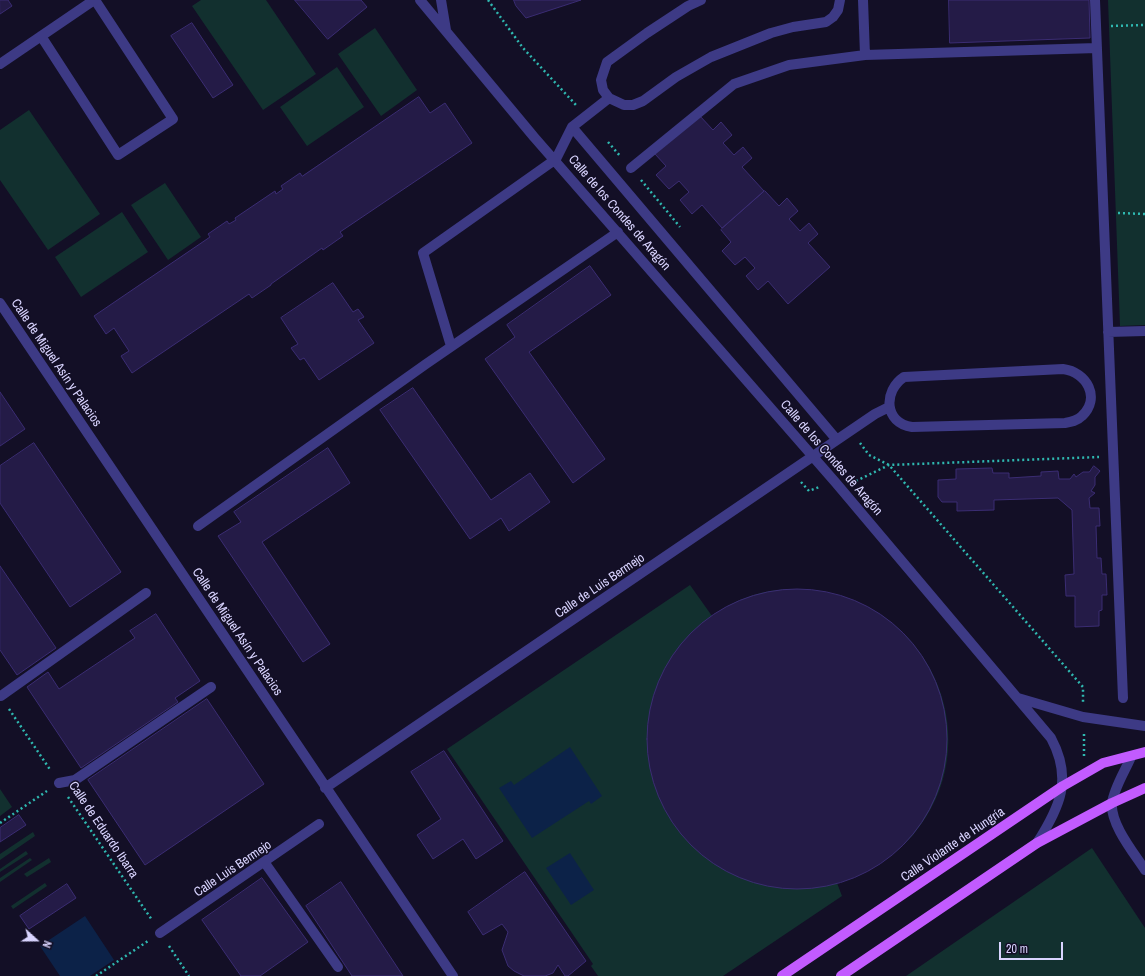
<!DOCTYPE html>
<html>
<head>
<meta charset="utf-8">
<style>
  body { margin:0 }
  #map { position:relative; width:1145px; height:976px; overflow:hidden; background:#130f26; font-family:"Archivo Narrow",sans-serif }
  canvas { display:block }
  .north { position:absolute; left:16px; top:920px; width:40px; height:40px; -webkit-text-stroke:3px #130f26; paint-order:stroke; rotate:111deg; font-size:11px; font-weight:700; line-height:16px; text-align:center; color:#d9d4ff }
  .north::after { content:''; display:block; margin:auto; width:14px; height:18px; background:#d9d4ff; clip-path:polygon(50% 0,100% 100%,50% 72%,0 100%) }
  .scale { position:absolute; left:999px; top:942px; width:64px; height:18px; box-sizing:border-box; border:2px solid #d9d4ff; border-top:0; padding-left:5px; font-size:12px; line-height:14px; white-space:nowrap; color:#d9d4ff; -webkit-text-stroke:3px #130f26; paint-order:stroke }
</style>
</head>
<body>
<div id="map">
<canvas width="1145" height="976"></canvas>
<div class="north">N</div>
<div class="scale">20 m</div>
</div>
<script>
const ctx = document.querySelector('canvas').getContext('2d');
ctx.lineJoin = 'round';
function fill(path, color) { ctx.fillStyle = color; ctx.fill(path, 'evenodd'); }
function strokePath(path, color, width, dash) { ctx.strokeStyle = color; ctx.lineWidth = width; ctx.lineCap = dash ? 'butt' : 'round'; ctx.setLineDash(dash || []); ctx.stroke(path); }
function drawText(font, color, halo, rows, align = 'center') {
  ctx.font = font + ' "Archivo Narrow",sans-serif'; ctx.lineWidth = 3; ctx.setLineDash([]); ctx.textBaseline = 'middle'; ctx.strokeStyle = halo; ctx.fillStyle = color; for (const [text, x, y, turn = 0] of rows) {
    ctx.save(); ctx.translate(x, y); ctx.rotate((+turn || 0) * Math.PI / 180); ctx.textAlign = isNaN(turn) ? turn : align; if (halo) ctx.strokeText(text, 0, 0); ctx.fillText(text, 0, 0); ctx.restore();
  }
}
const green = new Path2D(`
  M201 0H266L316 74 263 110 192 6Z
  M1108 0H1145V325L1120 326Z
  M375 28 417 90 381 116 338 54Z
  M337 67 364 107 307 146 280 107Z
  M29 110 100 214 48 250 0 180V130Z
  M165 183 201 237 168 260 131 205Z
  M122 212 148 252 81 297 55 257Z
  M690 585 712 616C745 593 778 585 818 591 934 608 990 744 913 835 892 859 867 873 837 883L842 896 723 976H598L591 966 593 964 447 749Z
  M0 789 12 807 0 816Z
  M33 832 35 836 0 860V854Z
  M1092 848 1145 928V976H906Z
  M26 851 28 854 0 872V869Z
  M30 858 32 860 0 882V878Z
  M49 858 51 862 27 877 24 874Z
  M45 883 47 886 13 909 11 906Z`);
const water = new Path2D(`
  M570 747 602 796 591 804 589 801 532 838 499 788 511 781 514 785Z
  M693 760 737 826 704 848 660 782Z
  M570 853 594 890 571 905 546 868Z
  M85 916 114 960 90 976H60L40 946Z`);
const building = new Path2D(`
  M0 0H8L12 6 0 14Z
  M295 0H361L367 7 328 39Z
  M514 0H581L526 18 516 6Z
  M949 0H1089L1090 38 950 43Z
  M192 23 233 85 213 98 171 36Z
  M419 97 430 113 445 103 472 143 340 232 343 236 323 250 322 248 271 284V285L252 298 249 294 132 373 121 356 129 351 114 328 106 334 94 316 210 237 208 234 227 221 229 224 236 220 235 218 275 191 276 194 283 189 281 186 300 173 302 176Z
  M699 115 713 130 721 122 732 135 723 143 734 155 743 147 752 158 742 167 764 191 722 228 702 205 692 214 680 200 689 192 679 181 669 189 656 175 666 166 655 154Z
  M765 191 779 206 787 198 798 211 789 219 800 231 809 223 818 234 808 243 830 267 788 304 768 281 758 290 746 276 755 268 745 257 735 265 722 251 731 242 721 230Z
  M590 266 611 295 529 352 605 459 573 483 485 359 515 337 507 325Z
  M333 283 353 312 358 309 364 317 358 320 374 343 319 380 304 358 300 360 291 348 298 344 281 318Z
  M413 388 491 500 530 473 550 502 509 531 501 518 470 539 380 410Z
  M0 392 25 429 0 446Z
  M34 443 121 572 70 607 0 503V466Z
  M328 448 350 483 262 542 330 644 303 662 218 536 241 522 234 512Z
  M1094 466 1100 471 1095 477V485L1091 491 1095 493 1089 498 1090 508H1099L1100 526H1096L1097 558H1101L1102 574H1106L1107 595H1102V610L1099 611V626L1075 627V596H1066L1065 575 1074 574 1072 510 1058 498 994 500V510L957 511V502H942L938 497V480L956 479V469L992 468 993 473H1009V478L1041 476V472L1058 471 1059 479H1070L1074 474 1076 477 1083 472H1089Z
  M0 566 56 648 17 675 0 650Z
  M647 739a150 150 0 1 1 300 0a150 150 0 1 1-300 0Z
  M156 614 200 681 175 698 178 702 81 768 27 687 48 672 59 689 135 638 130 631Z
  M207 699 264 784 145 865 88 780Z
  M444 751 503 841 476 859 463 839 433 859 417 835 441 819 411 772Z
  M19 815 26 825 0 842V828Z
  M525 872 586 961 568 976H565L558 965 553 973 545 976H524L514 971 508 966 502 950 508 932 502 924 483 935 468 912Z
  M262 878 308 942 260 976H241L202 920Z
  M341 882 403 976H352L306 906Z
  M67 884 76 898 29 929 20 916Z`);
const path = new Path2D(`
  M488 0 523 48 576 105
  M1111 26 1145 25
  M608 142 621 157
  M641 180 680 227
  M1118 213 1145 214
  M860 443 869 455 889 465 1083 687V702
  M856 481 889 465 1099 457
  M801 482 809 491 819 487
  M9 709 51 771
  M1084 756V733
  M68 797 152 920
  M0 823 47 791
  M169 946 189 976
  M96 976 148 941`);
const minor = new Path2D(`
  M420 0 534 137 836 483 1051 738C1073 779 1060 807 1037 843
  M441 0 446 30
  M701 0 688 6 647 33 607 62 601 80 603 90 609 98 624 105H633L643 101 676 77 711 57 771 33 793 27 826 22 833 17 838 10 840 0
  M863 0 865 55
  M1095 0 1123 698
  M41 36 118 155 173 119 95 0
  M0 64 94 0
  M572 127 837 440
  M631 168 734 84 789 65 865 55 1097 48
  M0 303 453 976
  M1108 332 1145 331
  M451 346 423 253 556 159 572 127 609 98
  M1063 369C1087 372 1101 398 1082 416 1077 421 1071 422 1065 423L912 427C884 423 883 391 904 377Z
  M198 526 426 364 618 232
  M1 696 146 593
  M1018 698 1083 717 1145 726
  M1131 757C1125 771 1114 788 1112 803 1110 824 1134 853 1145 870
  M59 783 75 780 211 687
  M325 788 875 414 889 407
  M265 863 338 967
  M160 933 319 824`);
const major = new Path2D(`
  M782 976 1063 786 1103 763 1145 752
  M841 976 1037 843 1112 803 1145 788`);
const streetNames = [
  ["Calle de los Condes de Aragón",619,213,49],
  ["Calle de Miguel Asín y Palacios",56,363,56],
  ["Calle de los Condes de Aragón",831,458,49],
  ["Calle de Luis Bermejo",600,586,-34],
  ["Calle de Miguel Asín y Palacios",237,632,56],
  ["Calle de Eduardo Ibarra",103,830,56],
  ["Calle Violante de Hungría",953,845,-34],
  ["Calle Luis Bermejo",233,869,-34]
];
fill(green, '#12302f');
fill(water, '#0c2248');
fill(building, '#241b47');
strokePath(building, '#3b2d73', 1);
strokePath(path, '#2fb8b0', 2.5, [2, 3]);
strokePath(minor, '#3d3a85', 10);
strokePath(major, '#c25bff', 10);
drawText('13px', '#d9d4ff', '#130f26', streetNames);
</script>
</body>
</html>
